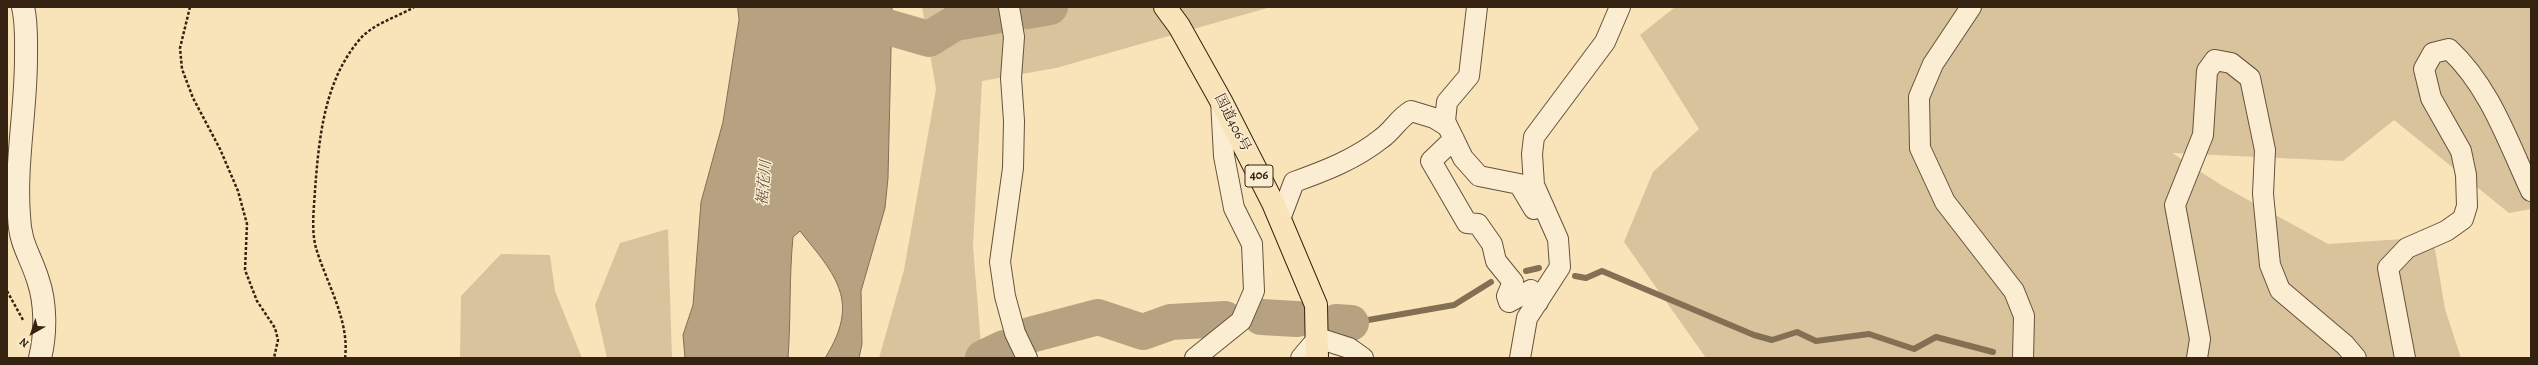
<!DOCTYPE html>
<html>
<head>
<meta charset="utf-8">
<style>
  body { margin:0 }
  #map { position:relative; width:2538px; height:365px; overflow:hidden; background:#f9e4b9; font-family:Alegreya,serif }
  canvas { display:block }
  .frame { position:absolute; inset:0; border:8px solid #352211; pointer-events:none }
  .north { position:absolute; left:12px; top:313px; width:40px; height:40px; -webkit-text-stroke:3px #fbedd2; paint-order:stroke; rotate:219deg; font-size:11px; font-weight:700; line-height:16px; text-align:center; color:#352211 }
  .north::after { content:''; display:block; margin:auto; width:14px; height:18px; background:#352211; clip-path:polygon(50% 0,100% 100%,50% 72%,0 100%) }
</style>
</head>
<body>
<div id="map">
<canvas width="2538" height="365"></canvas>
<div class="frame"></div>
<div class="north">N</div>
</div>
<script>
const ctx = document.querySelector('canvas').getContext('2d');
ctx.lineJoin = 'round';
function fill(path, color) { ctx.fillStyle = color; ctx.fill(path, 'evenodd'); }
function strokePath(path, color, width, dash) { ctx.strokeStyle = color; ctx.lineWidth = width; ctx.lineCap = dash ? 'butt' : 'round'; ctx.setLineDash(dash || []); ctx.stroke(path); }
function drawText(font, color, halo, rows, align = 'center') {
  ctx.font = font + ' Alegreya,"Noto Serif JP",serif'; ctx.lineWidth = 3; ctx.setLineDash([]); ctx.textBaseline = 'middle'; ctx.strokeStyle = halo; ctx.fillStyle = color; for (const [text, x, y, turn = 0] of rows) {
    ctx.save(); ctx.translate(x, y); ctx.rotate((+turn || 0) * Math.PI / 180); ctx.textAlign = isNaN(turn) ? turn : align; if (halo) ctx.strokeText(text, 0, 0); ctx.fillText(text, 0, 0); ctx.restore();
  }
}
const green = new Path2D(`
  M922 7H1271L1056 68 982 81 973 246 982 358H879L904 270 936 89Z
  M1675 7H2531V209L2509 213 2394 120 2343 161 2172 153 2221 185 2328 244 2433 237 2445 309 2461 358H1706L1624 242 1653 172 1699 129 1640 35Z
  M668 229 672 358H607L595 305 620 243Z
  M501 254 550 255 555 291 582 358H460L461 296Z`);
const water = new Path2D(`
  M738 7H892L888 178 885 208 861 291 862 344 859 358H825C861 301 836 276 800 231L793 237C789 278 791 318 788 358H685L683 335 693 305 701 202 723 122 739 20Z`);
const stream = new Path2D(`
  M1526 271 1539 268
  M1575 276 1586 278 1602 271 1754 335 1772 340 1797 332 1816 341 1869 334 1914 349 1936 337 1993 352
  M1351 323 1454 305 1491 282`);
const river = new Path2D(`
  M793 7 859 36 877 24 929 39 955 23 995 16
  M1027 11 1050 7
  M1261 317 1297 319
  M1336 322 1351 323
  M1030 335 1098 317 1143 332 1171 322 1225 319
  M983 358 1004 348`);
const path = new Path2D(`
  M190 7 180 48 182 69 193 98 220 149 238 191 247 224 245 270 257 301 275 328 278 340 274 358
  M7 291 23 320
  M345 358C350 321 326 282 316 248 311 229 314 209 315 190 319 138 324 81 360 39 374 23 396 18 414 7`);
const minor = new Path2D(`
  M1009 7 1014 37 1011 78 1014 121 1013 168 1000 262 1005 296 1015 333 1027 358
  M1477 7 1469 76 1447 102 1445 121 1463 158 1479 176 1519 184 1534 209
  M1971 7 1933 64 1919 97 1920 148 1945 202 2014 291 2024 316 2023 358
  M1454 139 1431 161 1467 223 1478 224 1492 244 1496 261 1513 282 1507 296 1509 302 1531 290 1538 302
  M1280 219 1294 182C1325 171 1356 159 1382 138 1393 130 1399 118 1411 111L1434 118 1447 126
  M1195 358 1241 321 1254 291 1252 244 1234 208 1224 156 1221 101
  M1301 358 1318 338 1349 348 1363 358
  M1520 358 1527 318 1560 267 1558 239 1534 185 1532 154 1534 137 1605 42 1620 7
  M2197 358 2200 339 2175 205 2203 135 2207 71 2215 60 2231 63 2250 78 2265 150 2263 194 2270 265 2280 290 2345 345 2356 358
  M2405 358 2388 268 2407 248 2446 231 2463 219 2467 206 2466 175 2461 151 2431 98 2424 69 2433 53 2449 49C2490 87 2508 142 2531 191`);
const tertiary = new Path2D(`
  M23 7C27 23 26 42 26 58 26 111 15 164 19 216 20 245 30 254 38 280 46 303 46 334 40 358`);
const trunk = new Path2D(`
  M1165 7 1179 26 1221 101 1273 203 1316 305 1317 358`);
const shields = [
  [1259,176,28]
];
const shieldNames = [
  ["406",1259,176]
];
const streetNames = [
  ["国道406号",1232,123,63]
];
const waterNames = [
  ["裾花川",765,183,-85]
];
fill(green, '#d8c39c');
fill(water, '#b6a280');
strokePath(water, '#826f54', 1);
strokePath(stream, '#826f54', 6);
strokePath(river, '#b6a280', 36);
strokePath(minor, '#66523b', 22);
strokePath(tertiary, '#66523b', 24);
strokePath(trunk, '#352211', 24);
strokePath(path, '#352211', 2.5, [3, 2]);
strokePath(minor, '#fbedd2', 20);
strokePath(tertiary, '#fbedd2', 22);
strokePath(trunk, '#f9e4b9', 22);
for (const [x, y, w] of shields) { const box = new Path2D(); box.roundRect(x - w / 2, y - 11, w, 22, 3); ctx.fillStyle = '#fbedd2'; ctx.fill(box); strokePath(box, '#352211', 1); }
drawText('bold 13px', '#352211', null, shieldNames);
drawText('14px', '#352211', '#fbedd2', streetNames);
drawText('italic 15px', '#624f38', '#fbedd2', waterNames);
</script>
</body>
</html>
